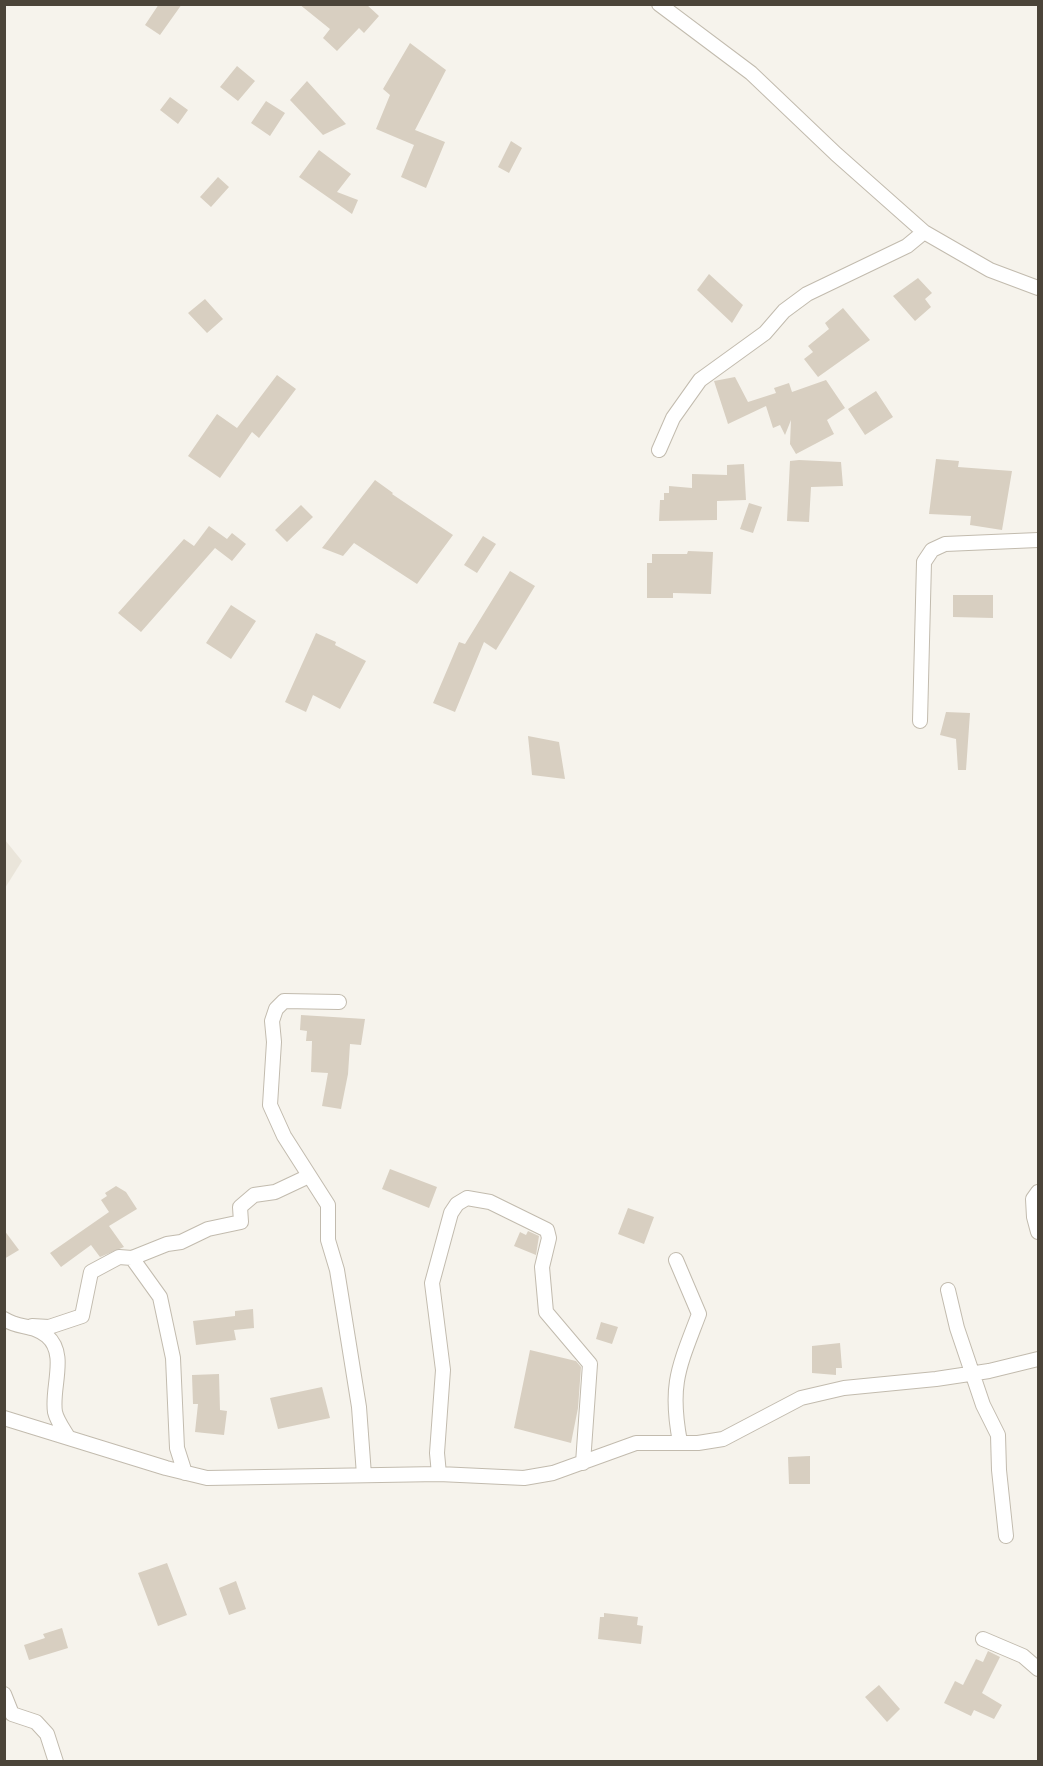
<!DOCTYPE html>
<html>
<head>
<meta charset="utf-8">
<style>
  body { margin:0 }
  #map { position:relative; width:1043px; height:1766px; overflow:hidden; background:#f6f3ec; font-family:Roboto,sans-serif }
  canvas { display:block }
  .frame { position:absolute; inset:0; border:6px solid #4b4439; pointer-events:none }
</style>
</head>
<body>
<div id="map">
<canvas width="1043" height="1766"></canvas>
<div class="frame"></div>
</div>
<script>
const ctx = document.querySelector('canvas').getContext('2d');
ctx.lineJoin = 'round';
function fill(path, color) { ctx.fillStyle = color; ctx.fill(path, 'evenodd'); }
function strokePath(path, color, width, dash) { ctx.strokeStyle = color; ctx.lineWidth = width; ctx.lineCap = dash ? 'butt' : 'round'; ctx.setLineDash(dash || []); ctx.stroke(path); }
const residential = new Path2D(`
  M5 840 22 861 5 888Z`);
const building = new Path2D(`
  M159 4H182L160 35 145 25Z
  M299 4H366L379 16 364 33 359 28 337 51 323 38 330 29Z
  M410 43 446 70 415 130 445 142 426 188 401 177 414 145 376 129 390 95 383 89Z
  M237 66 255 81 238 101 220 87Z
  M307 81 346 124 323 135 290 100Z
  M170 97 188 110 178 124 160 110Z
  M266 101 285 113 270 136 251 123Z
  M511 141 522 148 509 173 498 167Z
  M319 150 351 174 337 192 358 200 352 214 299 177Z
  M218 177 229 187 211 207 200 197Z
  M709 274 743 305 732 323 697 290Z
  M918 278 932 293 925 299 931 307 915 321 893 296Z
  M205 299 223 319 207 333 188 313Z
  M843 308 870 340 818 377 804 359 813 352 808 346 829 329 825 323Z
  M277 375 296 389 259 438 252 432 220 478 188 456 217 414 237 428Z
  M735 377 748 402 776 393 774 388 789 383 792 392 826 380 845 408 827 420 834 434 796 454 790 444 791 420 785 435 780 425 773 428 766 406 728 424 714 381Z
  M876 391 893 417 865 435 848 409Z
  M936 459 959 461 958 467 1012 471 1002 530 970 525 971 516 929 514Z
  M799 460 841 462 843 486 811 487 809 522 787 521 790 461Z
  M744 464 746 500 717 501V520L659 521 660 500H664V493H669V486L692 488V474L727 475V465Z
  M375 480 393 493 392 494 453 535 417 584 354 543 343 556 322 548Z
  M749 503 762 507 753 533 740 529Z
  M301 505 313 517 287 542 275 530Z
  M209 526 227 539 232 533 246 544 232 561 215 548 141 632 118 613 184 539 194 546Z
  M483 536 496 544 477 573 464 565Z
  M688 551 713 552 711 594 673 593V598H647V563H652V554H687Z
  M510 571 535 586 496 650 484 642 455 712 433 703 459 642 465 644Z
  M953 595H993V618L953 617Z
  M231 605 256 621 231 659 206 643Z
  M316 633 336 642 335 645 366 661 340 709 313 695 306 712 285 702Z
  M946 712 970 713 966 770H958L956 739 940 735Z
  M528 736 559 742 565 779 532 775Z
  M301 1015 365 1019 361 1045 350 1044 348 1074 341 1109 322 1106 328 1073 311 1072 312 1041H306L307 1031 300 1030Z
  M390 1169 437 1187 429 1208 382 1189Z
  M116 1186 126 1192 137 1209 109 1226 124 1247 100 1257 91 1245 61 1267 50 1253 109 1212 101 1200 107 1196 105 1193Z
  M628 1208 654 1217 644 1244 618 1234Z
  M4 1230 19 1250 4 1259Z
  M528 1231 539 1236 536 1255 514 1246 520 1232 526 1235Z
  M253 1309 254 1328 234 1330 236 1340 196 1345 193 1321 235 1316V1311Z
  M601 1322 618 1327 612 1344 596 1339Z
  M840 1343 842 1368H836V1375L812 1373V1346Z
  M530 1350 576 1361 581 1367 578 1408 571 1443 514 1428Z
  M219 1374 220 1410 227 1411 224 1435 195 1432 198 1404H193L192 1375Z
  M322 1387 330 1418 278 1429 270 1398Z
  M810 1456V1484H789L788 1457Z
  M167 1563 187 1615 158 1626 138 1573Z
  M236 1581 246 1609 229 1615 219 1588Z
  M604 1613 638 1617 637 1625 643 1626 641 1644 598 1639 600 1617H604Z
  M62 1628 68 1648 29 1660 24 1645 45 1638 43 1634Z
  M988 1651 1000 1657 982 1693 1002 1705 994 1719 974 1710 971 1716 944 1703 955 1681 963 1685 976 1659 983 1662Z
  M879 1685 900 1709 887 1722 865 1697Z`);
const minor = new Path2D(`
  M659 4 751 73 836 154 924 232 990 270 1038 288
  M659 450 673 418 700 380 765 333 784 311 807 294 907 246 924 232
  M920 721 924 562 932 550 945 544 1038 540
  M339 1002 284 1001 276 1009 272 1021 274 1042 270 1105 284 1136 328 1205V1240L337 1270 359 1407 364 1475
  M1038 1192 1033 1199 1034 1217 1038 1232
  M132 1258 167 1244 181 1242 208 1229 241 1222 240 1207 254 1195 275 1192 309 1176
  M676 1260 699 1314C679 1367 669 1384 680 1442
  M948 1290 957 1328 983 1405 998 1435 999 1470 1006 1536
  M4 1319C19 1329 33 1324 47 1336 68 1354 51 1388 55 1412 57 1421 64 1430 68 1437
  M32 1326 49 1327 82 1316 91 1272 119 1257 132 1258 160 1297 173 1358 177 1448 185 1473
  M4 1418 166 1468 207 1478 439 1474 524 1478 553 1473 636 1443H698L723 1439 801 1398 844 1388 936 1379 989 1371 1038 1359
  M439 1474 437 1453 443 1370 432 1283 451 1213 457 1204 467 1198 490 1202 547 1230 549 1238 542 1267 546 1312 590 1364 583 1463
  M983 1639 1023 1656 1038 1669
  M4 1694 12 1714 36 1722 47 1734 56 1762`);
fill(residential, '#eae5da');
fill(building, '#d8cfc1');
strokePath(minor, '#c2bbae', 16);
strokePath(minor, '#fff', 14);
</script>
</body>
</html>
